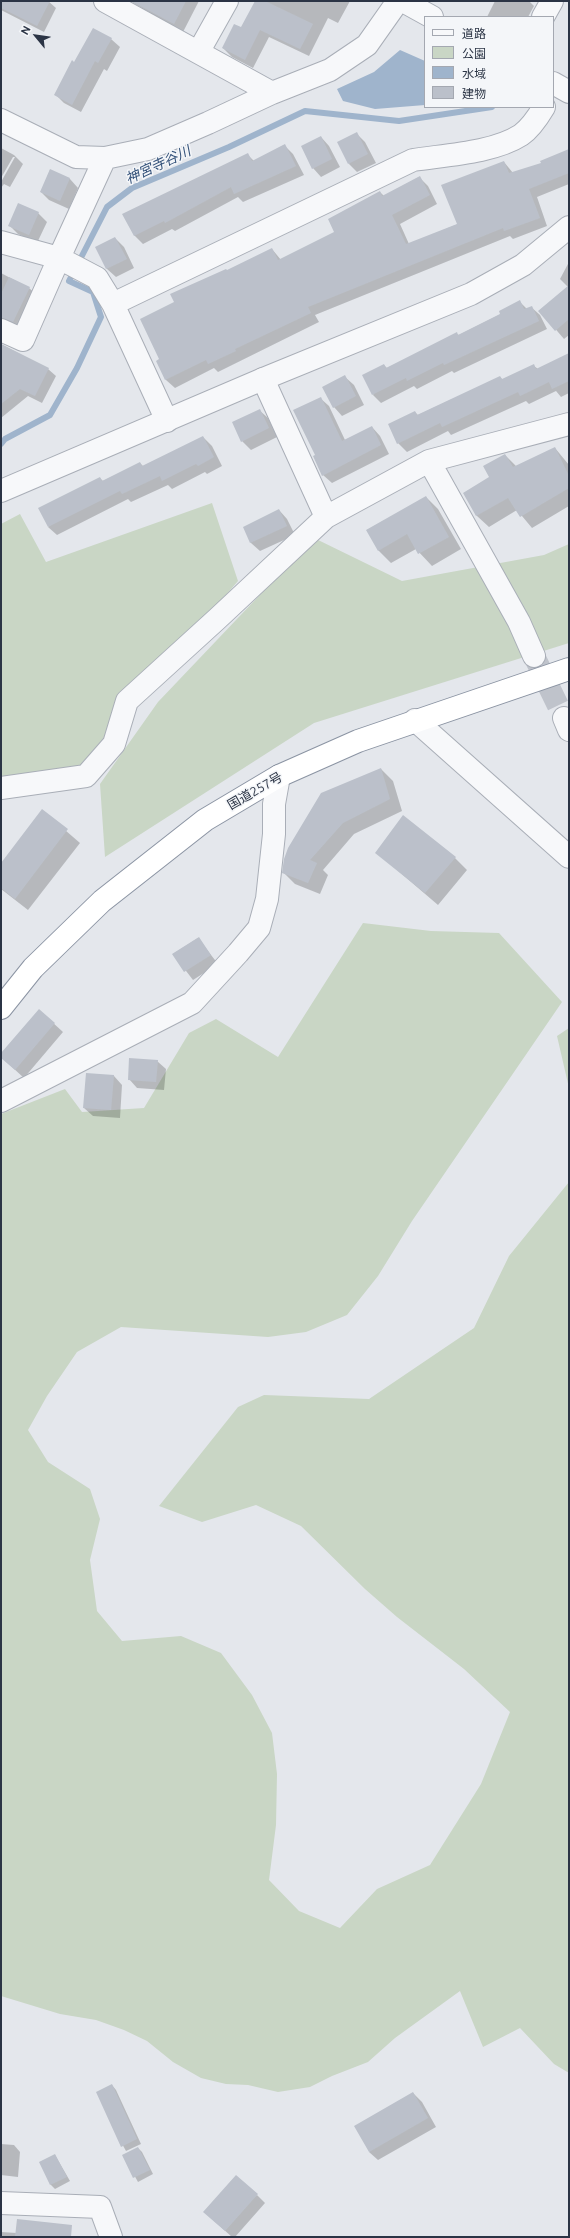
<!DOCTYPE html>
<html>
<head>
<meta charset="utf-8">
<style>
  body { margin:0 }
  #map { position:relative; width:570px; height:2238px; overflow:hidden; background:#e4e7ec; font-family:Ubuntu,"Noto Sans JP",sans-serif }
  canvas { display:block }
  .frame { position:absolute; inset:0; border:2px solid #2b3445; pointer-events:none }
  .legend { position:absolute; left:424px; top:16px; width:130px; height:92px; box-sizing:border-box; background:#f4f6f9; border:1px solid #a4a8b1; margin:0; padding:5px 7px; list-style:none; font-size:12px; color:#2b3445 }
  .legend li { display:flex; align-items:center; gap:8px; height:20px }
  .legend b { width:20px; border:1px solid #a4a8b1 }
  .north { position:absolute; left:16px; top:16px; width:40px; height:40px; -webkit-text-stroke:3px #f4f6f9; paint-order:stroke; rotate:299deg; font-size:11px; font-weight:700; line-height:16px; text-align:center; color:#2b3445 }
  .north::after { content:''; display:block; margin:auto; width:14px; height:18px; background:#2b3445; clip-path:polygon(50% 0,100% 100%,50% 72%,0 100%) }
</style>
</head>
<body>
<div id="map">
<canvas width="570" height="2238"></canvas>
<div class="frame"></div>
<ul class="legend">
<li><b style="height:5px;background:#f7f8fa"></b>道路</li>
<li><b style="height:11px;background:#c9d6c5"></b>公園</li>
<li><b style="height:11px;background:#9fb4cc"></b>水域</li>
<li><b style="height:11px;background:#bbc0ca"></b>建物</li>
</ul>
<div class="north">N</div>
</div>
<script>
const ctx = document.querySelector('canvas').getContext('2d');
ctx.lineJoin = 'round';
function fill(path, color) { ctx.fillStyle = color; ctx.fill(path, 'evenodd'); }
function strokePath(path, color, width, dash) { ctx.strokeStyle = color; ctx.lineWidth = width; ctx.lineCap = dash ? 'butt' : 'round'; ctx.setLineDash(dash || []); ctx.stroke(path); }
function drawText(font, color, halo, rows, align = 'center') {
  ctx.font = font + ' Ubuntu,"Noto Sans JP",sans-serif'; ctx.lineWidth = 3; ctx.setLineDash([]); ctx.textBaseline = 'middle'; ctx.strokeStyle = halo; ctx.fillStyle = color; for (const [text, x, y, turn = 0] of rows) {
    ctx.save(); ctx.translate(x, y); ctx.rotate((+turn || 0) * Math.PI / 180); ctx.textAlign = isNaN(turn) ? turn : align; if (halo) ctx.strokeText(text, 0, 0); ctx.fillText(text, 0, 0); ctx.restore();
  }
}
const green = new Path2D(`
  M212 503 238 581 79 767 45 776H1V524L20 514 46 562Z
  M314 538 402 581 544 555 569 544V643L314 723 105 857 100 784 158 702Z
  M363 923 431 931 499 933 562 1002 412 1221 378 1276 347 1315 306 1332 268 1337 121 1327 77 1352 47 1396 28 1430 48 1462 90 1489 100 1519 90 1560 97 1611 122 1641 181 1636 221 1653 252 1695 272 1733 277 1774 276 1825 269 1880 299 1911 340 1928 377 1889 430 1865 481 1784 510 1712 464 1669 397 1617 365 1589 301 1526 256 1505 202 1522 159 1506 238 1407 264 1395 369 1399 474 1328 509 1256 569 1182V2073L554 2064 520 2028 483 2047 460 1991 395 2038 368 2062 332 2076 310 2087 278 2092 248 2085 226 2084 201 2078 173 2062 147 2041 124 2030 96 2020 60 2014 1 1996V1114L65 1089 82 1112 144 1108 189 1033 216 1019 278 1057Z
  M569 1028V1088L557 1036Z`);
const water = new Path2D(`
  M400 50 425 61V105L375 109 343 101 337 89 374 72Z`);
const shadow = new Path2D(`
  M1 1H48L56 8 44 32 1 10Z
  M130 1H199L183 32Z
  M256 1H350L338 23 328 18 309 56 269 37 253 68 232 57 223 48 242 29Z
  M495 1H529L534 6 528 17H487Z
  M111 39 120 47 107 71 104 69 81 112 64 103 55 94 75 63Z
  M356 133 365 142 376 163 357 172 349 164Z
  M321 137 329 146 340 167 321 177 313 168Z
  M284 145 293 154 304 175 243 202 238 197 175 231 172 229 143 244 134 235 248 155 254 161Z
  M1 148 14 155 23 164 10 187 4 184 1 188V182L15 157H13L1 178Z
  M569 151V184L537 197 547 226 513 239 510 236 315 315 319 322 218 372 214 368 175 388 166 380 157 361 160 360 175 302 227 271 272 249 281 260 336 232 380 192 384 196 419 177 428 186 437 204 400 224 409 244 458 224 504 162 513 173 542 164Z
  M50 170 70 179 78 188 69 209 49 200 41 192Z
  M19 205 38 213 47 222 37 243 18 234 10 226Z
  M115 238 124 247 134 268 116 277 107 269 97 248Z
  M569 262V335L564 339 540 311 568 287 560 279Z
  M1 273 29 288 37 295 21 329 1 330Z
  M520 302 527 309 531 307 540 315 547 329 454 373 452 371 417 389 414 386 381 403 373 395 384 365 387 368 457 334 459 335 501 314Z
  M1 344 48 369 56 376 42 403 28 396 1 418Z
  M569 356V393L561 397 556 391 529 404 526 401 451 435 448 431 407 452 398 443 415 412 418 415 500 377 503 380 534 366 538 369Z
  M345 377 354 385 364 405 342 416 334 407Z
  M320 398 329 406 345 440 372 427 380 436 389 454 332 483 323 475 316 455Z
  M259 410 268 418 277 437 251 450 242 441Z
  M203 437 212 446 222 466 207 474 205 472 172 489 168 485 131 502 128 499 57 535 48 527 100 478 103 481 140 463 144 467Z
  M555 448 569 465V506L532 528 517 510 489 527 477 516 464 493 490 478 505 455 517 467Z
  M426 497 438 509 461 549 432 566 416 549 391 563 379 551 367 530Z
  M279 510 287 519 295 535 260 551 251 543 244 528Z
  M381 769 393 781 402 811 354 834 323 870 328 875 320 894 295 884 283 872Z
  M43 811 80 843 28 910 1 889V865Z
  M376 852 455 858 467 870 438 905Z
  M198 938 218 964 193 980 173 954Z
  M39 1010 63 1032 24 1078 1 1057V1055Z
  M157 1061 166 1069 164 1090 137 1088 129 1079Z
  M87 1074 114 1076 122 1085 120 1118 93 1116 84 1108Z
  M112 2085 116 2090 141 2144 126 2151 111 2124Z
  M413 2093 422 2102 436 2127 378 2160 369 2152Z
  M1 2144 14 2145 20 2152 18 2177 1 2175Z
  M138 2148 142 2152 153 2174 138 2182 123 2155Z
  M55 2155 70 2181 55 2189 51 2185 40 2162Z
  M257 2195 265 2203 235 2237H232L213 2220Z
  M1 2232 17 2233 48 2237H1Z`);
const stream = new Path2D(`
  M1 444 5 439 50 415 77 368 101 317 93 292 69 281 107 207 132 188 229 147 305 111 399 121 492 107`);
const building = new Path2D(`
  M1 1H50L37 26 1 8Z
  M131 1H186L174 24Z
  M255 1H265L313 24 300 49 260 30 245 60 222 48 234 24 241 27Z
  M93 28 112 38 98 63 95 61 72 105 54 95 72 60 74 62Z
  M357 132 368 154 348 164 337 142Z
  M321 136 332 159 312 169 301 146Z
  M285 144 296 166 234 194 231 187 165 223 164 221 134 236 122 214 248 153 252 161Z
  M569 149V173L529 189 540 218 504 231 503 228 308 307 311 313 235 349 236 351 208 364 206 360 165 380 156 361 159 359 140 319 174 302 170 294 226 269 227 270 272 248 278 260 334 232 328 219 380 191 382 196 420 176 430 195 392 215 406 244 457 224 441 185 504 161 509 173 541 163 540 161Z
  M50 169 70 178 60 201 40 192Z
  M18 203 39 212 29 235 8 226Z
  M115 237 127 259 106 269 95 247Z
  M9 277 30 287 13 322 1 318V294Z
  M569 285V319L555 331 538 311Z
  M520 300 524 309 532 306 539 321 444 365 443 363 407 381 406 378 372 395 362 375 384 364 386 368 457 332 458 335 500 314 499 311Z
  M1 344 49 368 35 396 20 389 1 404Z
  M569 353V381L552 389 549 382 520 396 518 392 442 427 440 423 397 444 388 424 415 411 417 415 500 376 502 379 534 364 536 369Z
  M345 375 356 396 333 408 322 387Z
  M321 397 342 441 372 426 381 445 322 476 313 456 315 455 293 410Z
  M260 409 269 428 241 442 232 422Z
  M203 436 214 457 198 466 196 464 162 481 160 476 122 494 120 491 48 527 38 508 100 477 102 481 140 462 142 466Z
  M555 447 569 476V488L520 517 508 498 476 516 463 493 489 477 483 466 505 454 513 467Z
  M426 496 449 537 418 554 407 534 378 551 366 530Z
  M279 509 287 526 250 543 243 527Z
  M381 768 390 799 343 823 310 860 317 863 308 883 282 873 284 859 288 848 321 793Z
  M42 809 68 829 15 899 1 888V863Z
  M403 815 456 857 425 893 375 853Z
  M199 937 211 955 184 972 172 954Z
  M39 1009 55 1023 15 1070 1 1058V1053Z
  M129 1058 158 1060 156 1082 128 1080Z
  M86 1073 114 1075 111 1110 83 1108Z
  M112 2084 137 2139 121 2147 96 2092Z
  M413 2092 428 2118 369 2152 354 2126Z
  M138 2147 150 2170 133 2178 122 2155Z
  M55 2154 67 2177 50 2185 39 2162Z
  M236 2175 258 2194 225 2231 203 2212Z
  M17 2219 72 2225 71 2237H15Z`);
const minorTunnel = new Path2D(`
  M534 656 564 718`);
const minor = new Path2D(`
  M105 1 272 93
  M403 1 432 17
  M543 17 552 1
  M199 51 227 1
  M553 83 569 92
  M1 120 76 157 105 158 148 149 208 123 272 93 330 70 367 45 398 1
  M1 242 59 258 105 158
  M113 304 413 160C445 155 493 153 521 135 531 128 538 117 544 107
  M1 330 23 340 59 258 97 278 113 304 167 421
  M263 379 326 517
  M429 461 519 622 534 656
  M564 718 569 730
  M415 720 569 857
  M1 788 86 776 114 744 127 701 217 619 326 517 429 461 569 424
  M1 1101 192 1003 238 953 259 928 267 899 274 834V804L279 776
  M1 2203 100 2207 111 2237`);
const tertiary = new Path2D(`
  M1 491 263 379 471 294 523 265 569 227`);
const trunk = new Path2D(`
  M1 1008 33 968 102 901 205 820 279 776 358 741 569 669`);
const streetNames = [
  ["国道257号",255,791,-30]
];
const waterNames = [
  ["神宮寺谷川",158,165,-25]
];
fill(green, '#c9d6c5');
fill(water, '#9fb4cc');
fill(shadow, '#0003');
strokePath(stream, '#9fb4cc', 6);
fill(building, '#bbc0ca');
strokePath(minorTunnel, '#bfc3cb', 22, [22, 11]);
strokePath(minor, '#a9aeb7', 24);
strokePath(tertiary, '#a9aeb7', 24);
strokePath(trunk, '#8b94a3', 24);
strokePath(minor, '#f7f8fa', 22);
strokePath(tertiary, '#f7f8fa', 22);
strokePath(trunk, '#fff', 22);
drawText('13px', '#2b3445', '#f4f6f9', streetNames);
drawText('italic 14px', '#34527a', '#f4f6f9', waterNames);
</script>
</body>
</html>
